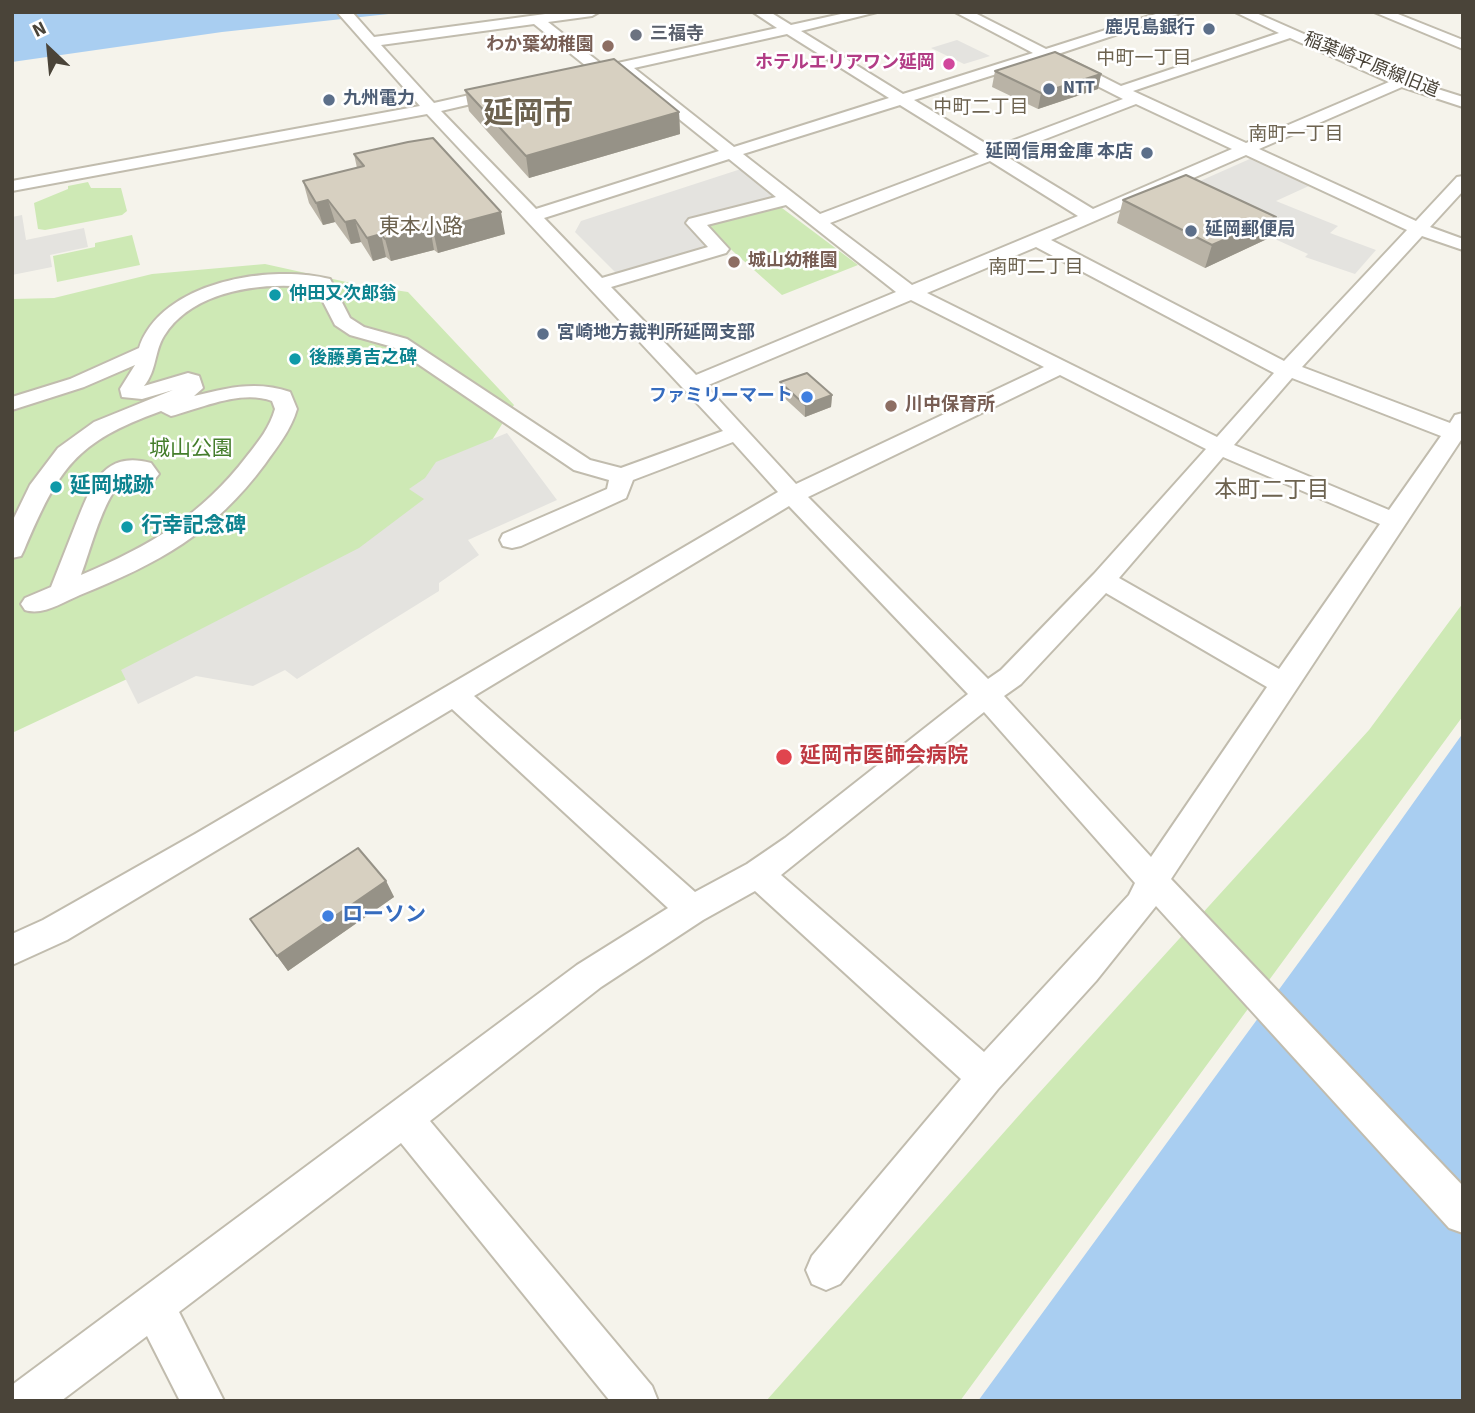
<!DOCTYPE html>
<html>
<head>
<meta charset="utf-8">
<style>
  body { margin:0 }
  #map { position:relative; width:1475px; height:1413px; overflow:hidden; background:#f5f3eb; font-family:"Source Sans 3",sans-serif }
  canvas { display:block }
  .frame { position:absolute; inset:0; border:14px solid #4a4439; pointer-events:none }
  .north { position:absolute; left:14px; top:14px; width:70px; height:70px; -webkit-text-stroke:5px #fff; paint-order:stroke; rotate:334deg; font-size:19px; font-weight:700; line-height:28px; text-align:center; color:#4a4439 }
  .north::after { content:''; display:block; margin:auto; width:24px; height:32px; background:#4a4439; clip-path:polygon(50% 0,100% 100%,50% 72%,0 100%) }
</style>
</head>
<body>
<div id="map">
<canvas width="1475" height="1413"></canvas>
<div class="frame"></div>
<div class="north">N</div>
</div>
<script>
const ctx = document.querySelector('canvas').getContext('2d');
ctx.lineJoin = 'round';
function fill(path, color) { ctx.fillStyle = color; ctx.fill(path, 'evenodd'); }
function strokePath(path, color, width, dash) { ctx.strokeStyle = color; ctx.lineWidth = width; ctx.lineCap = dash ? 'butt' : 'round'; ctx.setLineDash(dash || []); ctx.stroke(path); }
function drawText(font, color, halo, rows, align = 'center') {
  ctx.font = font + ' "Source Sans 3","Noto Sans JP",sans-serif'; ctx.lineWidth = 5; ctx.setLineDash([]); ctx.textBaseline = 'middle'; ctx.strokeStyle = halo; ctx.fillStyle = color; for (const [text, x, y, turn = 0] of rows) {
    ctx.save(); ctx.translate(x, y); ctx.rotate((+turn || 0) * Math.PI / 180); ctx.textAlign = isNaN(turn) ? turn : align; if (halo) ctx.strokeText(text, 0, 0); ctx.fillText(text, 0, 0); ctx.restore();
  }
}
const green = new Path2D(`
  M88 182 91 188H121L127 211 122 215 45 230 38 229 34 203 68 189V186Z
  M778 205 858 265 782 295 726 245 708 224Z
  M132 235 140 265 57 282 53 256 95 247V243Z
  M265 264 360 285 408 292 514 405 472 472 375 552 238 627 12 733V299L54 298 152 274Z
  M1463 603V716L960 1401H766L1029 1104 1369 730Z`);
const parking = new Path2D(`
  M957 40 990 56 964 64 931 48Z
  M1252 158 1311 185 1276 201 1338 226 1330 233 1376 250 1355 274 1305 257 1308 254 1173 193Z
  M741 169 777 199 692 222 714 247 619 276 575 232 581 221Z
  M22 215 26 240 84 228 88 247 50 255 52 267 12 275V217Z
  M507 433 557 500 468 540 479 555 439 583V591L297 679 285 670 253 686 196 676 138 704 121 670 359 548 424 499 409 489 425 478 436 462Z`);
const water = new Path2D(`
  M12 12H407L222 32 12 62Z
  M1463 733V1401H978L1332 917Z`);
const minor = new Path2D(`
  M337 12H352L374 37 560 12H599L592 16 548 22 604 66 777 28 753 12H770L791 25 850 12H877L801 31 903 94 1033 53 955 12H973L1046 49 1162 12H1184L1058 54 1121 86 1279 33 1235 12H1254L1406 79 1463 97V107L1402 87 1259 149 1416 221 1457 177 1463 176V191L1430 227 1463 239V250L1422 236 1302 367 1450 423 1455 415 1463 413V437L1171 879 1463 1186V1233L1449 1228 1156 906 1096 981 998 1089 840 1284 826 1290 812 1284 806 1270 812 1256 961 1079 755 891 703 920 601 987 430 1121 652 1386 658 1401H610L401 1143 179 1312 224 1401H180L147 1336 61 1401H12V1385L577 965 668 908 452 709 67 940 12 965V934L43 920 195 834 778 492 733 442 633 480 626 498 521 546 512 548 503 546 500 540 503 534 607 489 609 480 574 470 393 347 350 335 335 325 316 288C266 281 193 289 164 336 154 352 157 370 144 386L188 373 199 376 203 388 194 396C226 388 257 380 290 392L297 409C291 430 277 447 265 464 213 534 159 563 80 595 63 602 43 616 25 610L21 604 25 598 51 587C59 567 67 546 75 526 90 489 102 449 151 463L159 474 155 479 147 481 139 479 135 473C107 479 91 550 81 575 150 546 201 516 247 456 259 441 270 427 275 409L272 401C242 389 201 408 171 416L161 411C75 442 59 468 24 550L21 556 12 558V522L30 485 58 448 94 422 173 390 142 399 122 397 120 389 135 365 84 387 12 410V397L70 379 139 348C161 281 271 264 330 279L350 318 364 327 407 339 590 460 621 468 723 431 427 114 12 191V181L420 106ZM534 24 596 74 619 71 719 151 536 209 441 111 510 95 513 92 510 89 505 87 434 103 381 45ZM787 34 889 98 734 147 634 68ZM1290 38 1389 82 1246 143 1133 91ZM1044 59 1123 99 993 148 914 100ZM1136 104 1232 149 1093 209 1004 155ZM900 105 979 154 820 214 743 154ZM1246 155 1407 230 1284 361 1051 240ZM729 159 776 197 689 219 686 223 708 247 602 278 544 218ZM990 161 1078 216 912 285 830 223ZM786 205 896 292 696 375 611 287 726 253 729 249 707 225ZM1036 247 1274 373 1217 437 927 293ZM911 300 1044 367 796 484 706 386ZM1060 375 1206 449 1094 574 1001 670 988 679 808 497ZM1292 378 1441 436 1389 510 1234 445ZM1223 457 1380 524 1279 669 1119 578ZM789 506 968 694 785 838 747 864 695 892 474 696ZM1106 593 1267 687 1151 857 1004 696 1021 684ZM984 712 1135 883 1129 895 984 1052 781 875Z
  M1374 12H1393L1463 40V49Z`);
const wall = new Path2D(`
  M995 71 1101 74 1098 89 1038 109 992 87Z
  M465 90 679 112 680 134 529 178 469 111Z
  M354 154 505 234 438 253 434 250 391 261 386 257 373 261 361 242 351 244 335 222 323 225 309 203 303 181 357 168Z
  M1123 200 1276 217 1267 239 1205 268 1117 223Z
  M780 382 832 395 831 407 805 417 780 394Z
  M386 881 394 897 288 971 250 919Z`);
const shadedWall = new Path2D(`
  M1101 74 1098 89 1038 109 1041 93Z
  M679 112 680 134 529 178 526 156Z
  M328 200 335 222 323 225 316 203Z
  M501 212 505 234 438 253 433 230Z
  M1276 217 1267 239 1205 268 1212 245Z
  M355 220 361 242 351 244 345 222Z
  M430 227 434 250 391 261 385 239Z
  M381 234 386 257 373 261 367 238Z
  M832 395 831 407 805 417V405Z
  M386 881 394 897 288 971 277 956Z`);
const building = new Path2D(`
  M1055 52 1101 74 1041 93 995 71Z
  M614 59 679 112 526 156 465 90Z
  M433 138 501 212 433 230 430 227 385 239 381 234 367 238 355 220 345 222 328 200 316 203 303 181 364 166 354 154 408 142Z
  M1186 175 1276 217 1212 245 1123 200Z
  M807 373 832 395 805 405 780 382Z
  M358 848 386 881 277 956 250 919Z`);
const markers = [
  [1209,29,7,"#5c6f8a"],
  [636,35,7,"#6b7280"],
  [608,46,7,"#8d6e63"],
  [949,64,7,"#d1479c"],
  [1049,89,7,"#5c6f8a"],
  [329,100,7,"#5c6f8a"],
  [1147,153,7,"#5c6f8a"],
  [1191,231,7,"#5c6f8a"],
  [734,262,7,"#8d6e63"],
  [275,295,7,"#0f9aa8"],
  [543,334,7,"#5c6f8a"],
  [295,359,7,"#0f9aa8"],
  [807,397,7,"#3f7fe0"],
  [891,406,7,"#8d6e63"],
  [56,487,7,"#0f9aa8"],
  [127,527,7,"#0f9aa8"],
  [784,757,9,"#e0444e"],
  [328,916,7,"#3f7fe0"]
];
const farServicenames = [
  ["鹿児島銀行",1195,29,"right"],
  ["NTT",1063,89],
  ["九州電力",343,100],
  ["延岡信用金庫 本店",1133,153,"right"],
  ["延岡郵便局",1205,231],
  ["宮崎地方裁判所延岡支部",557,334]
];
const farWorshipnames = [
  ["三福寺",650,35]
];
const farEducationnames = [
  ["わか葉幼稚園",594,46,"right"],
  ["城山幼稚園",748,262],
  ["川中保育所",905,406]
];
const farHotelnames = [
  ["ホテルエリアワン延岡",935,64]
];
const farStreetnames = [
  ["稲葉崎平原線旧道",1371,66,22]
];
const farCulturenames = [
  ["仲田又次郎翁",289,295],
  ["後藤勇吉之碑",309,359]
];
const farShopnames = [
  ["ファミリーマート",793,397]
];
const farNeighbourhoodnames = [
  ["中町一丁目",1144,60],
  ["中町二丁目",981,109],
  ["南町一丁目",1296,136],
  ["南町二丁目",1036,269]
];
const farQuarternames = [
  ["東本小路",421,228]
];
const parkNames = [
  ["城山公園",191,450]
];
const cultureNames = [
  ["延岡城跡",70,487],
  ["行幸記念碑",141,527]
];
const healthNames = [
  ["延岡市医師会病院",800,757]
];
const shopNames = [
  ["ローソン",342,916]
];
const neighbourhoodNames = [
  ["本町二丁目",1272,492]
];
const farTownnames = [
  ["延岡市",528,116]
];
fill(green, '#cee9b5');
fill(parking, '#e4e3df');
fill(water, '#a9cef1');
strokePath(minor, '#c1bcae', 4);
fill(minor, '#fff');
fill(wall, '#b9b3a6');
fill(shadedWall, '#969287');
fill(building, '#d7d0c1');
strokePath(building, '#969287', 2);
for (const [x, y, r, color] of markers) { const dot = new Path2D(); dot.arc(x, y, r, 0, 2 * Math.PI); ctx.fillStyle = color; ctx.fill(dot); strokePath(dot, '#fff', 2.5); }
drawText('bold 18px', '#4e5e75', '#fff', farServicenames, 'left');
drawText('bold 18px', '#5b616d', '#fff', farWorshipnames, 'left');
drawText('bold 18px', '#785e54', '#fff', farEducationnames, 'left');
drawText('bold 18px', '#b23c85', '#fff', farHotelnames, 'right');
drawText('18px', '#4a4439', '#fff', farStreetnames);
drawText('bold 18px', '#0d838f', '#fff', farCulturenames, 'left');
drawText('bold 18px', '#366cbe', '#fff', farShopnames, 'right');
drawText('19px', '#6d6350', '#fff', farNeighbourhoodnames);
drawText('21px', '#6d6350', '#fff', farQuarternames);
drawText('21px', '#447d2b', '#fff', parkNames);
drawText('bold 21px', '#0d838f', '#fff', cultureNames, 'left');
drawText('bold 21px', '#be3a42', '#fff', healthNames, 'left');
drawText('bold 21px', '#366cbe', '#fff', shopNames, 'left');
drawText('23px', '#6d6350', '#fff', neighbourhoodNames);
drawText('bold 30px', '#6d6350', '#fff', farTownnames);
</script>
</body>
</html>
